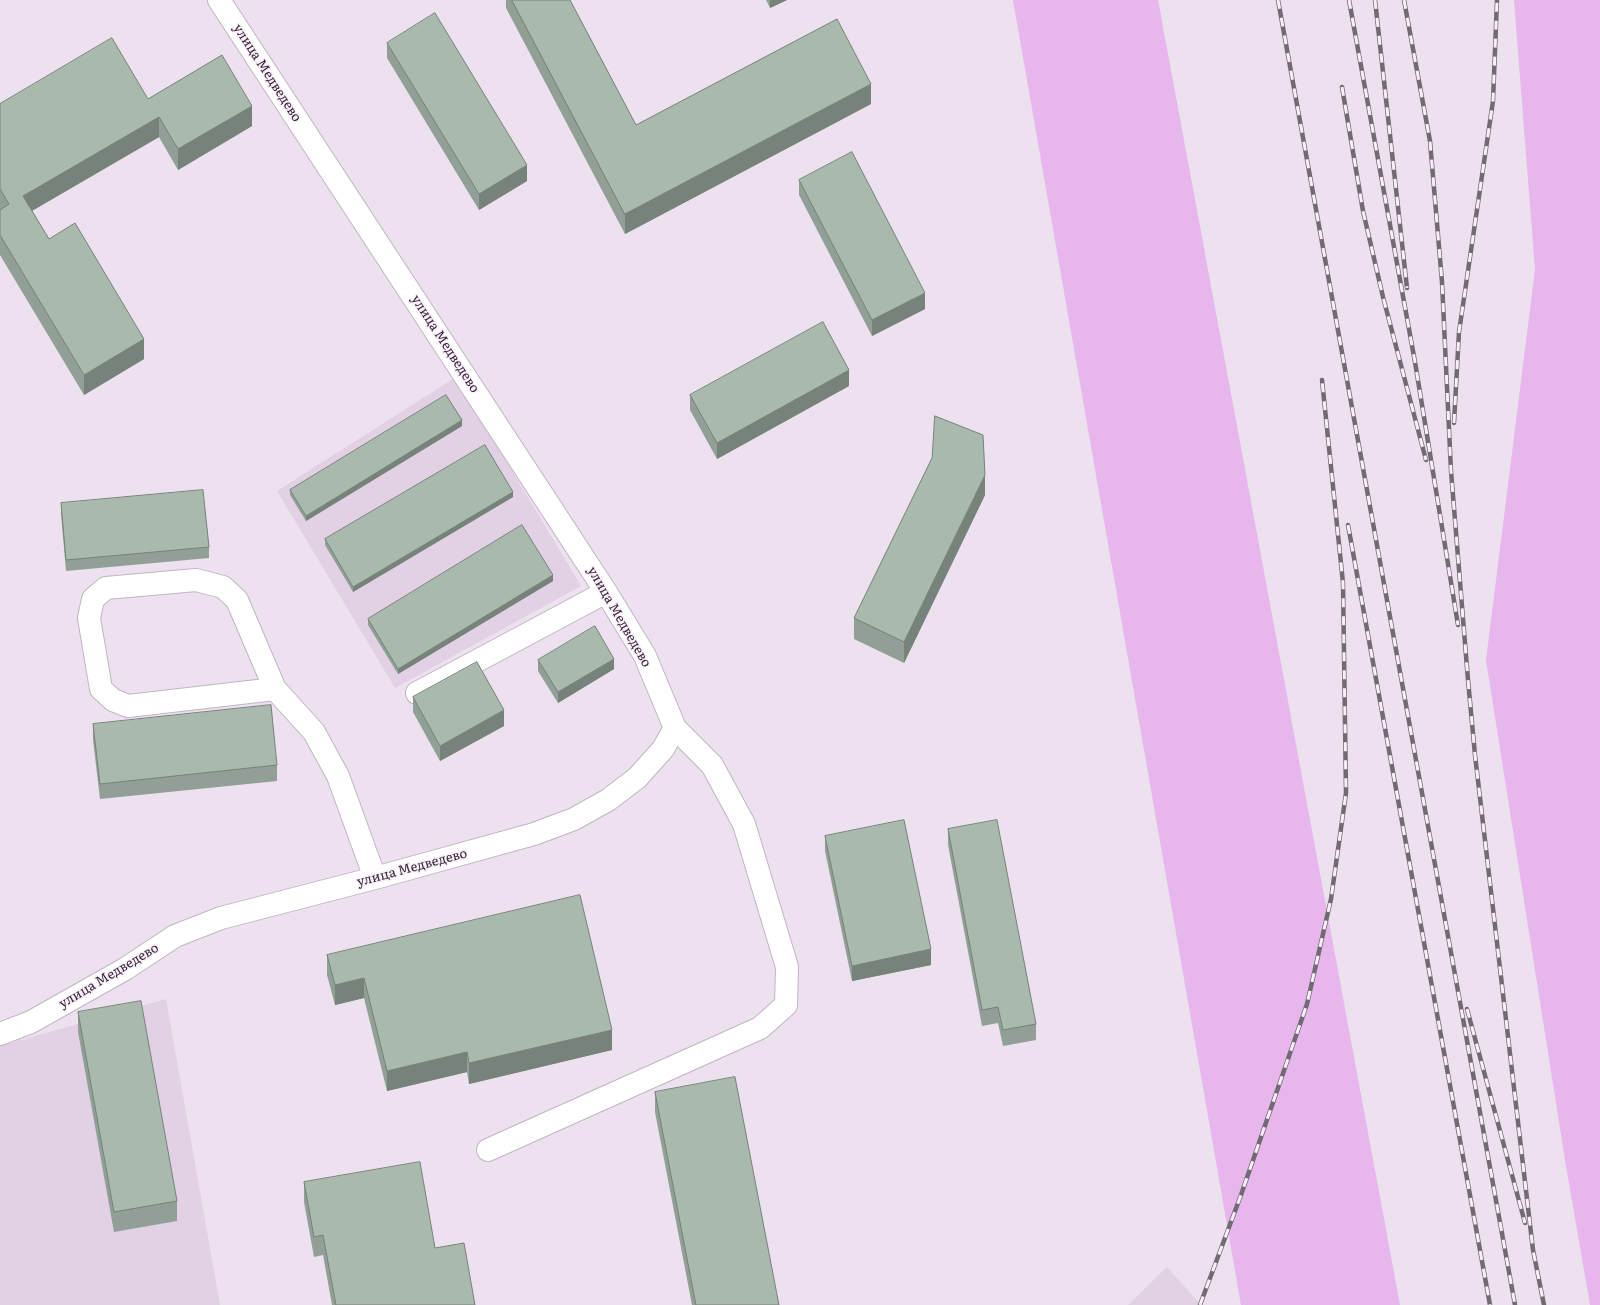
<!DOCTYPE html>
<html>
<head>
<meta charset="utf-8">
<style>
  body { margin:0 }
  canvas { display:block; background:#ede0ef }
</style>
</head>
<body>
<canvas width="1600" height="1305"></canvas>
<script>
const ctx = document.querySelector('canvas').getContext('2d');
ctx.lineJoin = 'round';
function fill(path, color) { ctx.fillStyle = color; ctx.fill(path, 'evenodd'); }
function strokePath(path, color, width, dash) { ctx.strokeStyle = color; ctx.lineWidth = width; ctx.lineCap = dash ? 'butt' : 'round'; ctx.setLineDash(dash || []); ctx.stroke(path); }
function drawText(font, color, halo, rows, align = 'center') {
  ctx.font = font + ' Literata,serif'; ctx.lineWidth = 3; ctx.setLineDash([]); ctx.textBaseline = 'middle'; ctx.strokeStyle = halo; ctx.fillStyle = color; for (const [text, x, y, turn = 0] of rows) {
    ctx.save(); ctx.translate(x, y); ctx.rotate((+turn || 0) * Math.PI / 180); ctx.textAlign = isNaN(turn) ? turn : align; if (halo) ctx.strokeText(text, 0, 0); ctx.fillText(text, 0, 0); ctx.restore();
  }
}
const built = new Path2D(`
  M456 377 581 586 395 688 277 491Z
  M166 999 220 1305H0V1046Z
  M1167 1267 1201 1305H1128Z`);
const green = new Path2D(`
  M1013 0H1158L1400 1305H1241Z
  M1514 0H1600V1305H1590L1565 1160 1486 660 1535 270Z`);
const minor = new Path2D(`
  M219 0 606 592 645 656 675 728 712 765 744 824 787 967 786 1005 760 1028 488 1150
  M275 689 237 600 223 587 196 580 106 588 93 599 89 618 101 689 113 700 128 706 275 689 314 732 338 776 375 878
  M417 693 606 592
  M0 1034 31 1022 125 969 175 936 221 918 375 878 534 834 574 819 608 800 637 778 663 749 675 728`);
const rail = new Path2D(`
  M1278 0 1515 1305
  M1349 0 1415 362 1458 625
  M1375 0 1407 288
  M1404 0 1430 141 1442 282 1451 471 1468 680 1475 755 1533 1250 1544 1305
  M1342 87 1363 211 1383 297 1426 460
  M1454 423 1459 332 1493 101 1497 0
  M1348 525 1490 1305
  M1467 1009 1525 1223
  M1200 1305 1241 1195 1307 1004 1331 899 1346 793 1343 583 1322 380`);
const wall = new Path2D(`
  M506 0H570L636 125 871 104 625 234 506 8Z
  M766 0H787L770 8Z
  M387 43 527 181 479 210 387 58Z
  M148 99 252 126 178 170 159 137 32 211 49 239 144 359 84 395 0 255V104Z
  M799 180 925 309 872 336 799 195Z
  M849 386 717 459 690 410V395Z
  M462 426 306 521 290 495V490Z
  M985 495 904 663 854 639V618Z
  M513 497 353 592 325 545V539Z
  M61 503 209 547V558L66 571 61 514Z
  M553 581 398 674 368 625V619Z
  M538 660 614 669 558 703 538 671Z
  M413 697 504 726 440 761 413 712Z
  M93 724 277 765V781L100 799 93 740Z
  M948 829 1036 1024V1040L1003 1046 998 1023 982 1026 948 845Z
  M825 836 931 965 852 981 825 851Z
  M327 955 612 1050 469 1084 467 1072 387 1091 364 998 335 1005 327 975Z
  M78 1012 177 1201V1221L114 1232 78 1032Z
  M655 1092 779 1305H692L655 1112Z
  M304 1182 435 1248 475 1305H332L323 1255 314 1257 304 1202Z`);
const shadedWall = new Path2D(`
  M770 0H787L770 8Z
  M871 84V104L625 234V214Z
  M252 106V126L178 170V149Z
  M159 117V137L23 216V196Z
  M527 165V181L479 210V194Z
  M925 293V309L872 336V320Z
  M144 339V359L84 395V375Z
  M849 370V386L717 459V443Z
  M462 420V426L306 521V516Z
  M985 475V495L904 663V642Z
  M513 492V497L353 592V587Z
  M553 575V581L398 674V669Z
  M614 659V669L558 703V692Z
  M504 710V726L440 761V746Z
  M931 949V965L852 981V966Z
  M364 978V998L335 1005V985Z
  M612 1030V1050L469 1084V1063Z
  M467 1052V1072L387 1091V1071Z`);
const building = new Path2D(`
  M512 0H570L636 125 837 19 871 84 625 214Z
  M435 13 527 165 479 194 387 43Z
  M112 38 148 99 222 55 252 106 178 149 159 117 23 196 49 239 75 223 144 339 84 375 0 235V210L9 204 0 189V104Z
  M852 152 925 293 872 320 799 180Z
  M823 322 849 370 717 443 690 395Z
  M446 395 462 420 306 516 290 490Z
  M935 416 983 435 985 475 904 642 854 618 932 458Z
  M485 445 513 492 353 587 325 539Z
  M203 490 209 547 66 560 61 503Z
  M522 525 553 575 398 669 368 619Z
  M595 626 614 659 558 692 538 660Z
  M477 662 504 710 440 746 413 697Z
  M271 705 277 765 100 784 93 724Z
  M904 820 931 949 852 966 825 836Z
  M997 820 1036 1024 1003 1030 998 1007 982 1010 948 829Z
  M580 895 612 1030 469 1063 467 1052 387 1071 364 978 335 985 327 955Z
  M141 1001 177 1201 114 1212 78 1012Z
  M735 1077 779 1305H696L655 1092Z
  M420 1162 435 1248 464 1243 475 1305H336L323 1235 314 1237 304 1182Z`);
const streetNames = [
  ["улица Медведево",267,73,57],
  ["улица Медведево",445,344,57],
  ["улица Медведево",619,617,60],
  ["улица Медведево",412,868,-15],
  ["улица Медведево",109,976,-31]
];
fill(built, '#e2d0e4');
fill(green, '#e6b6ed');
strokePath(minor, '#c1b5c3', 24);
strokePath(minor, '#fff', 22);
strokePath(rail, '#716a72', 4.5);
strokePath(rail, '#fbedfc', 3, [9]);
fill(wall, '#919f96');
fill(shadedWall, '#76827a');
fill(building, '#a9b9ae');
strokePath(building, '#76827a', 1);
drawText('13px', '#2e292e', '#fbedfc', streetNames);
</script>
</body>
</html>
